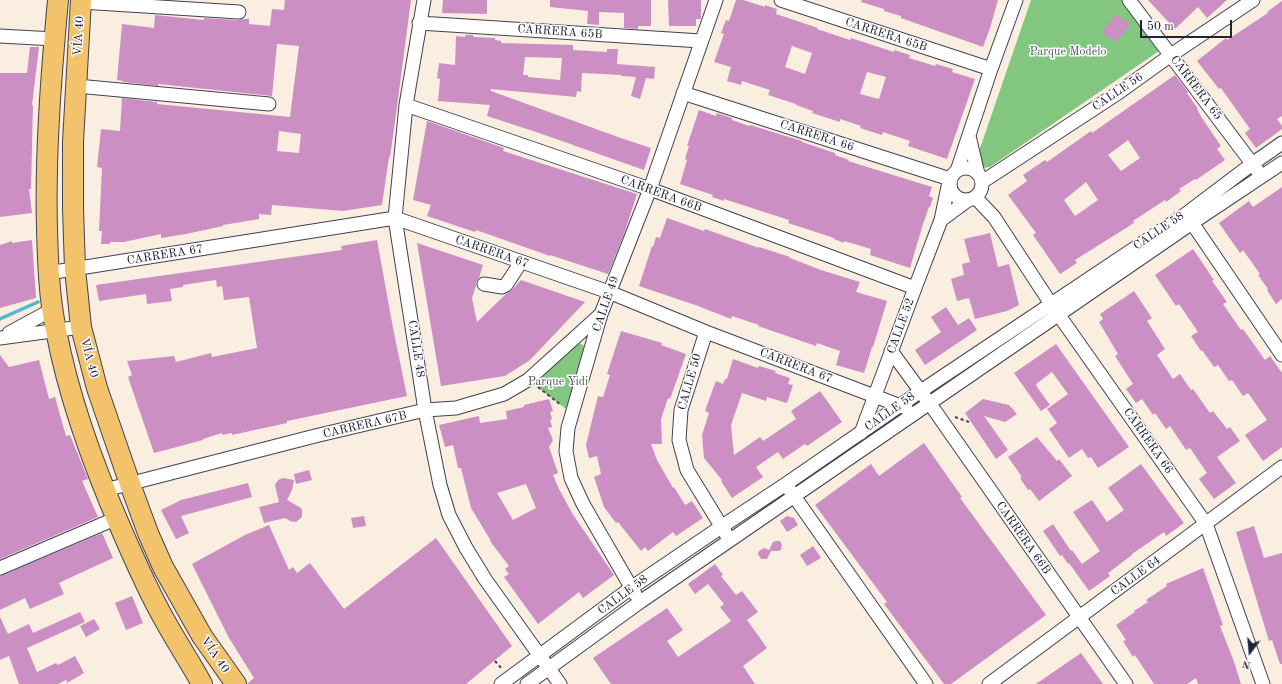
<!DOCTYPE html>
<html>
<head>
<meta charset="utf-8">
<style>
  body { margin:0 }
  #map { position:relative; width:1282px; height:684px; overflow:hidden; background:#f9eedf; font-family:"Old Standard TT",serif }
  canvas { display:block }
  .north { position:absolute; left:1230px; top:632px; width:40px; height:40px; -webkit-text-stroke:3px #fff; paint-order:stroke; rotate:196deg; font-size:11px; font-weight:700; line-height:16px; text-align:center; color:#22223b }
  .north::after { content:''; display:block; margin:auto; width:14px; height:18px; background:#22223b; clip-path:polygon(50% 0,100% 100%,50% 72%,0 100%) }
  .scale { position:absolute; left:1140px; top:20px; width:92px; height:18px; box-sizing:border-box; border:2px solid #22223b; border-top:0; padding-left:5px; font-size:12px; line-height:14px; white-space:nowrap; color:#22223b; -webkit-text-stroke:3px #fff; paint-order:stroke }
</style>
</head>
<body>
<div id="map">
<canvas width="1282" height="684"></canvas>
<div class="north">N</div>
<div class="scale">50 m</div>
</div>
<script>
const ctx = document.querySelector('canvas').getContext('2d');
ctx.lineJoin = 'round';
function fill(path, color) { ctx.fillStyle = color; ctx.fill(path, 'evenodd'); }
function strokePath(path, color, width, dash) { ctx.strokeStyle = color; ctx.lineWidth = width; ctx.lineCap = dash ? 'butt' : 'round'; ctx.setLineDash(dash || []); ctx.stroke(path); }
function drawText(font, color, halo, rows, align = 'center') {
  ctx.font = font + ' "Old Standard TT",serif'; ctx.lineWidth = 3; ctx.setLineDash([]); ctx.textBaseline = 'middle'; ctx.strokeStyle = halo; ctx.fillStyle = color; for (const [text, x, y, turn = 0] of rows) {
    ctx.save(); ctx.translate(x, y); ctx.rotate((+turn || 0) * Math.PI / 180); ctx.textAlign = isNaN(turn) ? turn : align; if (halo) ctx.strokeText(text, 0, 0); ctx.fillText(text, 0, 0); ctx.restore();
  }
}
const green = new Path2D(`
  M1031 0H1122L1159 51 990 167 981 168 977 157Z
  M579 343 587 347 566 409 532 383Z`);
const stream = new Path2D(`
  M0 319 38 302`);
const building = new Path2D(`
  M285 0H411L396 114 390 157H389L382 205 343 211 272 205 271 215 259 214V219L223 225V226L186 234 161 238V234L124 242H110V244H101L102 231H99L102 168 97 167 101 129 120 131 122 98 157 102V104L290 117 299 46 277 44 272 96 158 84V86L123 82V81L117 80 122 24 154 28 155 15 204 20V18L238 20 243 19H249V24L270 26 272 9 284 10ZM279 131 301 134 299 153 277 151Z
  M443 0H487V14L442 13Z
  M550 0H651V26H638V29L624 28V13L599 12V25L587 24 588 11 550 7Z
  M668 0H701V19H696V26H669Z
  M736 0H743L765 7V5L777 9 776 14 818 28 817 29 850 40 851 38 894 52V50L910 55 909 58 935 66 936 64 953 69 952 72 975 79 947 159 908 146 910 141 883 132 882 135 860 128 861 126 840 119V122L812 113 813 111 796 105V104L768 95 770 90 742 81 741 85 727 81 731 67 714 62 724 34 721 33 726 20 729 21ZM792 46 812 53 805 74 785 67ZM867 72 886 77 879 99 860 94Z
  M862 0H998L990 28 983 47 901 18V16L884 11V9L861 2Z
  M1148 0H1227L1207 18 1198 7 1175 29Z
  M1282 1V116L1277 119 1282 126V129L1256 148 1245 133 1250 129 1221 88 1219 89 1197 61 1226 38 1227 40 1268 13 1267 12Z
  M1116 14 1130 25 1116 42 1102 32Z
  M465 35H473L474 37 495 38V40L501 41V43L573 45V50L607 52V49H618L617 64 655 67 654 79 646 78 640 99 631 96 636 77 621 76V75L582 73 581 92 577 91 576 97 491 89V91L618 137 651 148 644 170 539 133 487 116 490 105 438 101 440 79 437 78 439 63 455 65 456 36 465 37ZM525 57 562 58 560 80 528 77V75H523Z
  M30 47H39L32 105H33L31 189H29L32 213 0 217V73H27Z
  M1175 75 1188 92 1187 93 1198 109H1197L1202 118 1221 146 1217 149 1225 160 1196 180 1195 179 1179 189 1181 191 1166 202 1165 200 1133 221 1134 223 1075 260 1077 263 1060 274 1033 235 1036 233 1008 195 1027 181 1023 175 1045 160 1047 162 1091 131 1092 133ZM1128 140 1140 158 1121 171 1108 155ZM1086 182 1098 200 1075 216 1064 200Z
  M699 110 716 116 717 113 732 118V120L749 126 750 125 802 141V142L835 153V155L849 160 848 161 932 187 929 196 933 198 930 207H929L923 224 910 268 870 255 871 249 844 241V243L834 239V238L788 223 789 220 724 199V201L712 197 713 195 680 184 687 160 685 159 689 146H687Z
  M427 121 504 148 503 151 637 194 624 234 608 274 550 255V256L476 230 475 232 427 216 431 205 413 200Z
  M1282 187V299L1276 304 1267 290 1268 289 1258 275 1260 274 1243 250 1240 253 1219 223 1249 201 1253 207Z
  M667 218 704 231 705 229 722 235 759 248V247L790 257V258L821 270 860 282 856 292 887 301 873 347H872L864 373 836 365 840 351 817 343 816 346 758 326 759 325 732 316 731 319 698 306 639 286 652 246 653 247 656 237 660 238Z
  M990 233 998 267 1009 264 1019 305 1007 311 975 319 969 298 957 301 951 279 964 275 962 264 970 262 964 239Z
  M32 240 36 298 0 308V245L12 241V243Z
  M377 240 393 328 407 396 287 421V423L232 435V433L222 435V433L203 439V440L154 453 128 377 132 375 127 361 174 356 176 362 211 353 212 357 257 348 249 297 224 300 222 286 217 287 216 280 183 285V287L170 289 172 301 147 304 146 294 99 301 96 285 342 250 341 246Z
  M417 243 483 265 479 278 476 282V286L472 298 477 322 506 294 512 290 521 280 585 302 530 360 505 376 441 386Z
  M1193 249 1214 280 1212 281 1227 302 1223 304 1241 330 1243 329 1265 360 1270 356 1282 373V447L1263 461 1245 435 1267 420 1248 393 1243 396 1232 380 1229 381 1218 365 1214 367 1202 350 1201 351 1191 336 1198 332 1179 304 1176 306 1155 275Z
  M1134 291 1152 318 1147 321 1165 349 1157 355 1173 379 1180 374 1191 390 1193 389 1210 413 1213 411 1227 429 1230 427 1240 441 1217 457 1236 483 1214 499 1199 479 1207 473 1190 448 1186 450 1170 426 1166 429 1155 413 1153 415 1142 399 1136 403 1126 389 1133 384 1115 356 1118 354 1099 322 1103 319 1100 314Z
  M946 307 958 325 969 318 977 330 925 365 915 350 941 332 931 317Z
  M621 331 662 343 661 345 686 354 670 399 668 398 661 419 662 444H651L657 460 673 488 674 487 685 505 692 501 703 518 676 536 673 532 648 551 645 547 641 551 618 522 616 523 604 507 594 477 601 474 597 456 589 458 586 445 598 396 603 397 610 375 607 374Z
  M1056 344 1129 447 1098 468 1091 457 1088 458 1082 449 1069 458 1049 429 1057 423 1047 409 1068 394 1052 372 1036 384 1037 386V387L1050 405 1041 411 1014 373Z
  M0 355 9 367 39 360 49 399 55 397 66 436 70 435 88 479 82 481 98 517 0 559Z
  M733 359 758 368 759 366 776 371 775 373 790 378 788 384 793 385 787 403 767 397 766 401 742 393 731 425 734 455 760 437 763 441 796 419 791 411 820 391 842 422 807 446 805 444 783 459 778 452 756 467 763 477 732 498 721 481 722 480 704 458 702 435 709 413 705 411 714 386 716 381 723 384 725 379H727Z
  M549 399 553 411 550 412 552 419 550 420 552 427 548 428 553 440 549 447 558 473 553 475 558 487 572 513 614 575 583 598 579 592 538 624 504 577 509 574 505 569 509 566 490 541H491L471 508 461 468H458L453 445 445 447 439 425 479 416 480 423 507 419 506 411 524 407V405ZM526 484 536 508 513 520 497 493Z
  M983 399 1009 405 1017 414 1005 422 984 416 1008 450 996 459 965 413Z
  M1037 437 1057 461 1059 459 1072 476 1039 501 1030 489 1028 490 1020 478 1022 477 1008 457Z
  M924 443 962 497 960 498 1046 615 951 684H944L884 604 887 602 815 505 871 464 879 476Z
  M1141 464 1184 523 1166 536 1164 532 1132 554V555L1108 573 1110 576 1089 591 1069 563 1068 564 1062 555 1060 556 1043 531 1053 524 1071 551 1072 550 1082 564 1100 551 1073 512 1092 500 1107 522 1124 510 1108 488Z
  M309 470 312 480 296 484 294 474Z
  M283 478 294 480 292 490 287 500 301 508 302 510V516L301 518 296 522 290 521 285 518 264 523 259 507 279 502 275 485 278 480Z
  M248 483 252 497 181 516 189 533 176 539 161 510 181 500Z
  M364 516 366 526 353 528 351 518Z
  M787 516 794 518 798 525 787 532 780 521Z
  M269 525 289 570 293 567 297 573 310 563 344 609 436 538 512 646 466 684H247L254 678 229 638 192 564 245 535Z
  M1254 526 1264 558 1282 553V664H1280L1272 640 1269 641 1236 532Z
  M102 533 113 558 63 581 59 583 64 594 30 609 25 598 0 610V576Z
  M776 541H780L782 545 781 550 778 551H771L767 559H761L758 554 759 551 764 548 769 550 773 542Z
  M813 546 821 558 807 566 800 555Z
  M715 564 723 575 721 576 736 595 742 591 758 612 747 620 767 648 743 666 755 684H611L593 658 667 608 683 630 667 641 678 657 731 621 720 607 724 604 708 584 695 594 688 584Z
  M1203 568 1223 625 1220 626 1233 659 1241 684H1198L1196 678 1187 684H1154L1135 655 1133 657 1123 641 1126 640 1116 625 1135 612 1134 611 1148 602 1146 600 1167 586 1166 584Z
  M132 596 143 623 126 630 115 603Z
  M80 612 85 622 27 648 37 672 56 663 58 665 75 656 84 673 67 683 66 680 58 684H19L9 656 0 660V617L8 634 29 624 33 633Z
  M94 619 100 629 86 637 80 626Z
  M1081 653 1103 684H1036Z`);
const path = new Path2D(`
  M538 387 561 405
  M955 417 969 422
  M495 661 502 669`);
const minor = new Path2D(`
  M424 0 406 105 395 218 425 410 440 485 449 515 466 548 485 579 560 684
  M781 0 991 69
  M1129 0 1257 170
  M81 2 239 12
  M419 23 701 41
  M0 36 54 39
  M77 86 269 104
  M683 93 950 179
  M406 105 650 189 915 288
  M969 136 978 174
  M950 184a16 16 0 1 1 32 0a16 16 0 1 1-32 0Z
  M957 171 991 69 1016 0
  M982 182 1118 93 1171 55 1253 0
  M975 197 994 217 1051 304 1206 524 1263 684
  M1188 217 1282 355
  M941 220 968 200
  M48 273 395 218 609 292 706 332 906 408
  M484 284 502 287 506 285 521 262
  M706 332 681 410 679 440 687 470 726 534
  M9 333 44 314 53 308
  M0 338 81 327
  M891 351 935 411 1126 684
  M861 433 915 288 941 220 949 182
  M789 489 926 684
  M105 490 315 436 425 410 456 408 504 394 528 380 601 314
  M0 568 117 518
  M635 594 583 504 571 478 566 451 568 428 601 314 650 189 716 0
  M501 684 631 588 721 527 786 484 921 391 1186 214 1252 164 1282 143
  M527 684 640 602 1192 223 1282 163
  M989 684 1282 467`);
const highway = new Path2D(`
  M58 0C51 77 45 153 47 230 48 263 49 297 56 330 69 400 94 467 122 531 135 561 148 591 164 619 176 641 190 662 202 684
  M81 0 73 142V208L75 269 81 327 97 388 130 484 148 533 163 567 202 636 236 684`);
const streetNames = [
  ["CARRERA 65B",560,32,4],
  ["CARRERA 65B",886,35,18],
  ["VÍA 40",79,36,-87],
  ["CARRERA 65",1196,88,53],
  ["CALLE 56",1118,92,-34],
  ["CARRERA 66",817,136,18],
  ["CARRERA 66B",661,194,20],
  ["CALLE 58",1159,231,-34],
  ["CARRERA 67",492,252,19],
  ["CARRERA 67",165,255,-9],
  ["CALLE 49",606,304,-71],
  ["CALLE 52",901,326,-70],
  ["CALLE 48",416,349,81],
  ["VÍA 40",89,358,75],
  ["CARRERA 67",796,366,21],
  ["CALLE 50",690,382,-74],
  ["CALLE 58",890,412,-35],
  ["CARRERA 67B",365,425,-13],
  ["CARRERA 66",1148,441,55],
  ["CARRERA 66B",1023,538,55],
  ["CALLE 64",1136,576,-36],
  ["CALLE 58",623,595,-36],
  ["VÍA 40",215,655,55]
];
const parkNames = [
  ["Parque Modelo",1068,52],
  ["Parque Yidi",558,382]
];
fill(green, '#83c680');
strokePath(stream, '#51b9ce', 3.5);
fill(building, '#cc8fc4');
strokePath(minor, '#424154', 15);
strokePath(highway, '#424154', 22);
strokePath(path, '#424154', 2, [3, 3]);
strokePath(minor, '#fff', 13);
strokePath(highway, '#f2c36a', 20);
drawText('12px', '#22223b', '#fff', streetNames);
drawText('12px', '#445b53', '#fff', parkNames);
</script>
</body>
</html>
